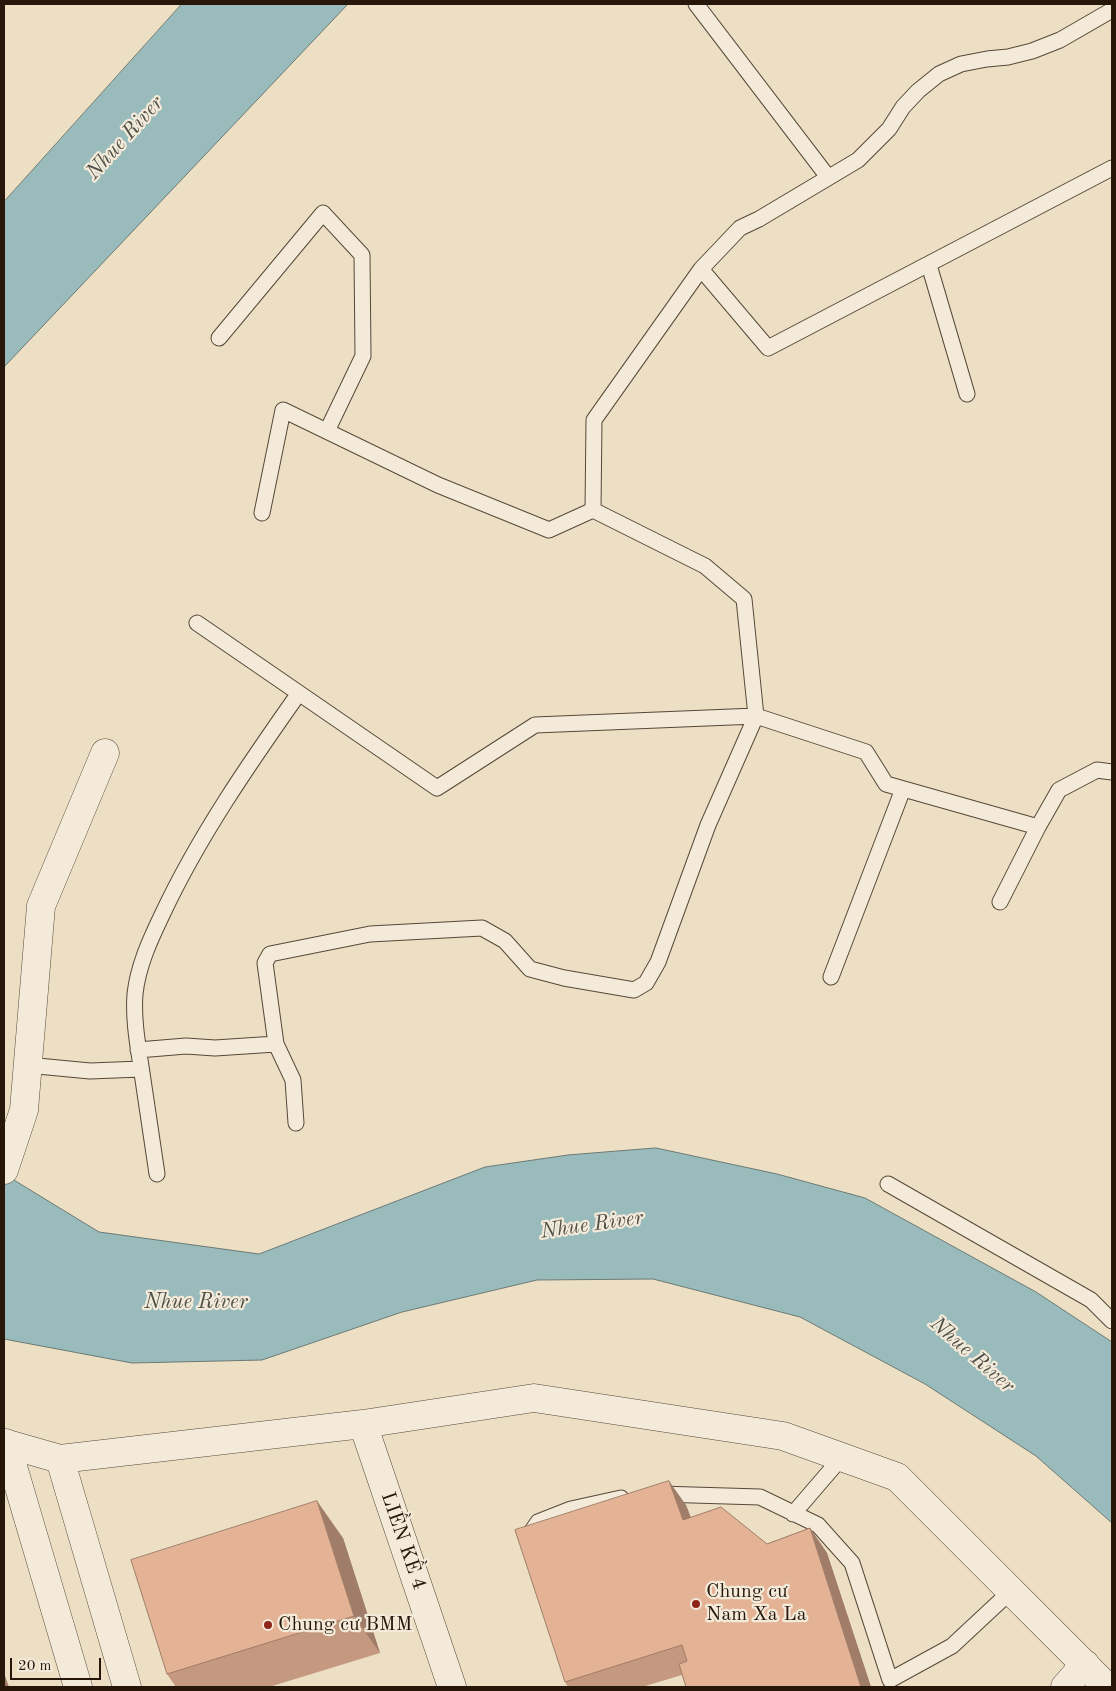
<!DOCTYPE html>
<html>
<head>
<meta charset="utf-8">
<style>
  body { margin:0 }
  #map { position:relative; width:1116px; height:1691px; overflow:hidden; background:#ecdfc4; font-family:"Old Standard TT",serif }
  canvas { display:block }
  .frame { position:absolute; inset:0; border:5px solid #27160a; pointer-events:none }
  .scale { position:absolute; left:10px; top:1658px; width:91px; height:22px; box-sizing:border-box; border:2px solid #27160a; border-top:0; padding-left:6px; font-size:15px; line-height:18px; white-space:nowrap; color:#27160a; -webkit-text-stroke:4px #f3ead9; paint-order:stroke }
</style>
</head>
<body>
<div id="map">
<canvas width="1116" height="1691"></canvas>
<div class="frame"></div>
<div class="scale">20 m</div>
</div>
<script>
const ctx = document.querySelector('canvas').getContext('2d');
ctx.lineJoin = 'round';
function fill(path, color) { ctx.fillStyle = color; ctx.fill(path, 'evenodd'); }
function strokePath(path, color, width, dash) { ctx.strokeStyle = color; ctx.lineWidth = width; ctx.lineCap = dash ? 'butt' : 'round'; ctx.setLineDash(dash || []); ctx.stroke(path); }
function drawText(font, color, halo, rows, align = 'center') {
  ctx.font = font + ' "Old Standard TT",serif'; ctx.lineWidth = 4.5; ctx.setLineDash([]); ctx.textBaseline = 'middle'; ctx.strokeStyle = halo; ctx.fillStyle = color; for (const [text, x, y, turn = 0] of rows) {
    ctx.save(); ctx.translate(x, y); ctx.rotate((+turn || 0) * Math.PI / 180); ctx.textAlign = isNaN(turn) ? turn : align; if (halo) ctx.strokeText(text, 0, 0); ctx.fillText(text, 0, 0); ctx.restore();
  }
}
const water = new Path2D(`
  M182 4H348L4 367V202Z
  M656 1148 777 1174 865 1198 1036 1292 1112 1342V1523L1036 1456 925 1384 800 1317 653 1279 537 1280 402 1312 262 1360 132 1363 4 1339V1174L99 1232 259 1254 485 1167 568 1155Z`);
const service = new Path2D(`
  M696 4 828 177
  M929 265 967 394
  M701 269 740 228 759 219 858 160 889 129 903 107 918 91 939 74 961 64 987 59 1008 57 1032 51 1060 40 1112 10
  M219 338 323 213 362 255 363 356 327 431
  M593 510 594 420 701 269 768 348 1112 168
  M197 623 437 788 535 725 756 716 866 752 886 784 1038 827
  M1000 902 1038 827 1059 790 1097 770 1112 772
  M831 977 903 789
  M276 1044 293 1080 296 1123
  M138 1050 186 1046 215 1048 276 1044 265 963 270 954 370 934 482 928 505 941 530 969 564 978 634 990 646 983 658 962 708 825 756 716 744 599 705 566 593 510 549 530 438 485 283 410 262 513
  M27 1065 90 1071 141 1069
  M157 1174C152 1140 147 1106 142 1073 138 1046 133 1020 135 994 138 966 150 940 162 915 199 836 249 764 299 693
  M888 1184 1091 1300 1112 1321
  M659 1494 760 1497 818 1525 852 1563 890 1680 952 1646 1011 1591
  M793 1514 842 1457
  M527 1538 538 1522 571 1509 621 1498`);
const minor = new Path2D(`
  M4 1170 24 1110 41 906 105 753
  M363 1424 452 1687
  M4 1443 60 1459 363 1424 534 1398 783 1436 897 1477 1107 1687
  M6 1443 78 1687
  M60 1459 127 1687
  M1065 1687 1085 1664`);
const wall = new Path2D(`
  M686 1505 691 1517 767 1544 810 1528 827 1553 871 1687H686L682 1675 642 1687H568L565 1682Z
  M343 1538 380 1653 269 1687H176L167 1674Z`);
const shadedWall = new Path2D(`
  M669 1481 686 1505 700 1544 683 1520Z
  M317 1501 343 1538 380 1653 354 1616Z
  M810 1528 827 1553 871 1687H861Z
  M4 1673 9 1687H4Z`);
const building = new Path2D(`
  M669 1481 683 1520 721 1507 767 1544 810 1528 861 1687H686L679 1664 687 1661 682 1645 565 1682 515 1530Z
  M317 1501 354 1616 167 1674 131 1560Z`);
const markers = [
  [696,1604,5,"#8f2418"],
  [268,1625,5,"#8f2418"]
];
const streetNames = [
  ["LIỀN KỀ 4",403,1541,71]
];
const poiNames = [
  ["Chung cư",706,1592],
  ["Nam Xa La",706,1615],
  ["Chung cư BMM",278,1625]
];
const waterNames = [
  ["Nhue River",125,138,-48],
  ["Nhue River",592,1225,-8],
  ["Nhue River",196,1302],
  ["Nhue River",972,1355,41]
];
fill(water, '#9abbbb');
strokePath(water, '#6c7974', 1);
strokePath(service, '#584838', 17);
strokePath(minor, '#584838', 29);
strokePath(service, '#f3ead9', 15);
strokePath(minor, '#f3ead9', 28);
fill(wall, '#c49980');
fill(shadedWall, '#a07d68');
fill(building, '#e4b295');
strokePath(building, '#a07d68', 1);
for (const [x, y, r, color] of markers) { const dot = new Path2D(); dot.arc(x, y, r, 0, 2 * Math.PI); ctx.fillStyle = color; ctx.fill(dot); strokePath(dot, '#f3ead9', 2); }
drawText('20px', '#27160a', '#f3ead9', streetNames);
drawText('20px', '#27160a', '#f3ead9', poiNames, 'left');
drawText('italic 21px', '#4f5048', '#f3ead9', waterNames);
</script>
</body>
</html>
